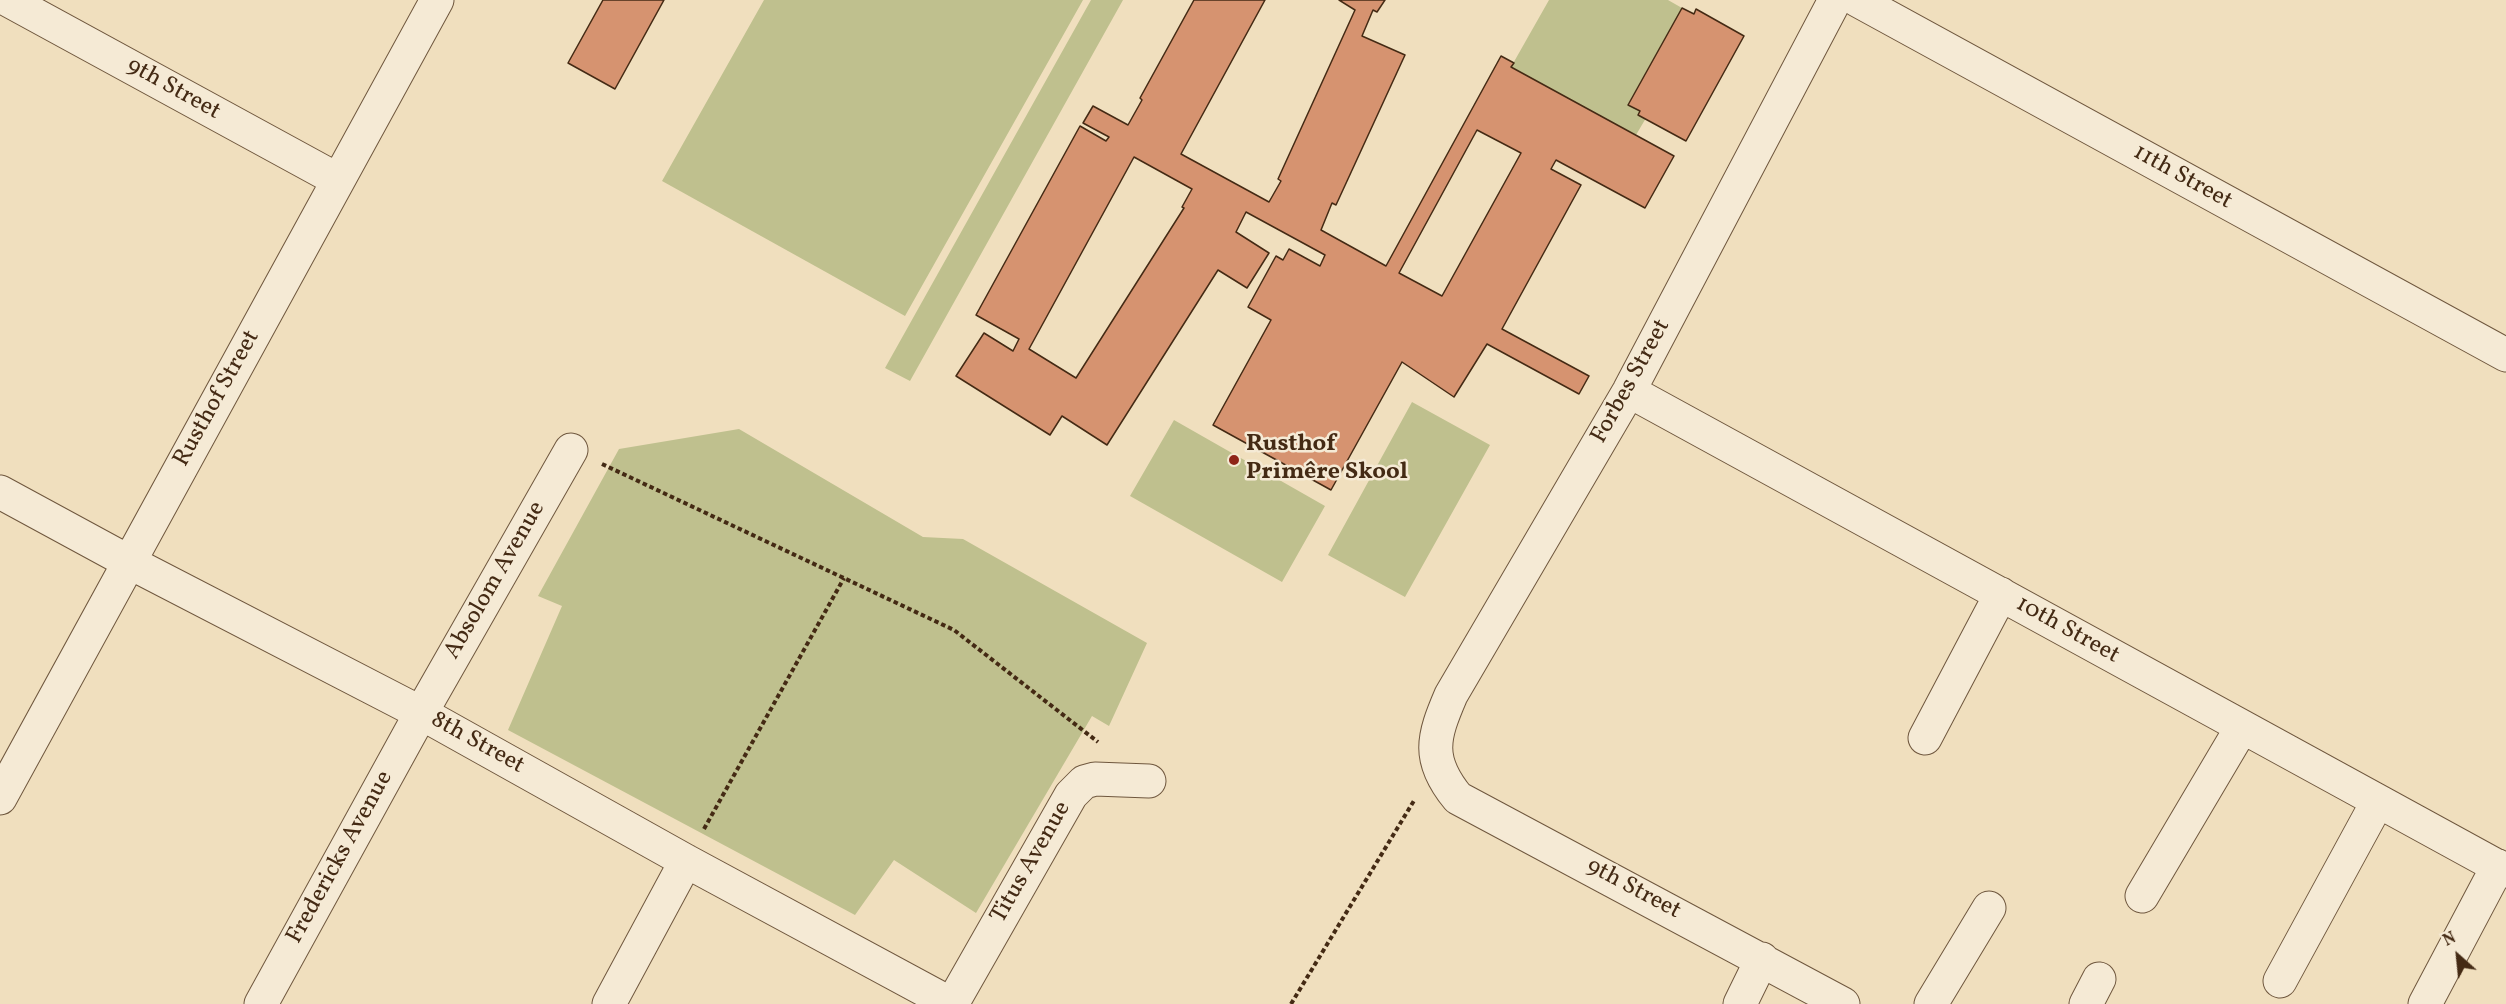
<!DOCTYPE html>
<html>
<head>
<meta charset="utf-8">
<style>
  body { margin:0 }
  #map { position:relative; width:2506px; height:1004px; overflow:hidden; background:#f0dfbe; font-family:Vollkorn,serif }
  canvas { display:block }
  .north { position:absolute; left:2428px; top:926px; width:60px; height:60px; -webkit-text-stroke:4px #f5ead5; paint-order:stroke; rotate:333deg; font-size:16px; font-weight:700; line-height:24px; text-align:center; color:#442a14 }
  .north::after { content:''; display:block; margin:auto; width:21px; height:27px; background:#442a14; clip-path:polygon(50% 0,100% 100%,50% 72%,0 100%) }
</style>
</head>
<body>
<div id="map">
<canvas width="2506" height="1004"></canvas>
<div class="north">N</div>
</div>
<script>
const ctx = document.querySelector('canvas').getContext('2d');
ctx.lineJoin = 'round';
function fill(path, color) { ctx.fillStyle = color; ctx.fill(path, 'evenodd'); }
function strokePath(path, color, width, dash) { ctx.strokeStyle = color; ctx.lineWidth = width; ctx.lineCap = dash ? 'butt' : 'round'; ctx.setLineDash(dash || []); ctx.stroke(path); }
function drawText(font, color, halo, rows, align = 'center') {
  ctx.font = font + ' Vollkorn,serif'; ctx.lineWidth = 5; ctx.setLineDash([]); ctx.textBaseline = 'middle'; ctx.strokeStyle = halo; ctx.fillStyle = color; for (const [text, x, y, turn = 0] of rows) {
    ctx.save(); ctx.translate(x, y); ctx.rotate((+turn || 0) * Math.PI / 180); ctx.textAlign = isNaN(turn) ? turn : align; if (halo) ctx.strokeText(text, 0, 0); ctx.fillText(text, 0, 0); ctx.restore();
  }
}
const green = new Path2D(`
  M764 0H1083L905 316 662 181Z
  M1091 0H1123L910 381 885 368Z
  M1549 0H1668L1682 8 1628 104 1640 111 1638 115 1646 118 1636 135 1511 67Z
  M1412 402 1490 445 1405 597 1328 555Z
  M1174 420 1325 506 1282 582 1130 496Z
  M739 429 923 537 963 539 1147 643 1109 726 1092 716 976 913 894 860 855 915 508 730 562 606 538 596 619 449Z`);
const building = new Path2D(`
  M603 0H664L615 89 568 63Z
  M1194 0H1265L1181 154 1269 202 1281 181 1278 179 1355 10 1339 0H1385L1377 12 1373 10 1362 36 1405 55 1336 205 1332 203 1321 230 1386 266 1501 56 1514 63 1511 67 1674 156 1645 208 1556 160 1551 169 1581 185 1502 329 1589 376 1579 394 1487 344 1454 397 1402 362 1331 490 1213 425 1271 320 1248 307 1276 256 1283 260 1289 249 1320 266 1325 255 1246 212 1236 232 1269 253 1247 288 1218 270 1107 445 1062 416 1050 435 956 376 984 333 1013 351 1019 339 976 315 1080 126 1106 141 1109 137 1083 123 1093 106 1128 125 1142 100 1140 98ZM1477 130 1521 153 1442 296 1399 273ZM1134 157 1192 189 1182 207 1184 208 1076 378 1029 349Z
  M1682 8 1694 14 1696 9 1744 36 1686 141 1638 115 1640 111 1628 105Z`);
const path = new Path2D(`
  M602 464 954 630 1098 742
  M704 829 844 578
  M1291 1004 1415 799`);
const minor = new Path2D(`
  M8 0 338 180
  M1835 0 1629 391 1451 695C1433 737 1426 759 1458 798L1843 1004
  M1857 0 2506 355
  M1629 391 2506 871
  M0 492 129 562 421 713 686 861 951 1004
  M1925 738 2001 594
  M0 798 437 0
  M2142 896 2242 727
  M2280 981 2378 801
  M261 1004 421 713 571 450
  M609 1004 686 861
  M952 1004 1071 795 1084 782 1095 779 1149 781
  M1740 1004 1762 959
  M1931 1004 1989 908
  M2086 1004 2099 979
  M2425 1004 2498 866`);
const markers = [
  [1234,460,6,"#8f2418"]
];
const streetNames = [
  ["9th Street",173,90,29],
  ["11th Street",2182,178,29],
  ["Forbes Street",1632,382,-61],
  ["Rusthof Street",218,399,-61],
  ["Absolom Avenue",496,581,-60],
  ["10th Street",2067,631,29],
  ["8th Street",477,744,29],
  ["Fredericks Avenue",341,858,-61],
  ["Titus Avenue",1032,863,-60],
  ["9th Street",1633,890,28]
];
const poiNames = [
  ["Rusthof",1246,446],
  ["Primêre Skool",1246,474]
];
fill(green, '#bfc08e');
fill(building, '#d69370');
strokePath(building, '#442a14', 1.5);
strokePath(minor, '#6f573e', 35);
strokePath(path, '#442a14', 4, [4.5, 3]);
strokePath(minor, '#f5ead5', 33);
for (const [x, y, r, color] of markers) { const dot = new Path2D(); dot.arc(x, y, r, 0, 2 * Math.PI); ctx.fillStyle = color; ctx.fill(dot); strokePath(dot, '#f5ead5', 2); }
drawText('24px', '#442a14', '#f5ead5', streetNames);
drawText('bold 24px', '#442a14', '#f5ead5', poiNames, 'left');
</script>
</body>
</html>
